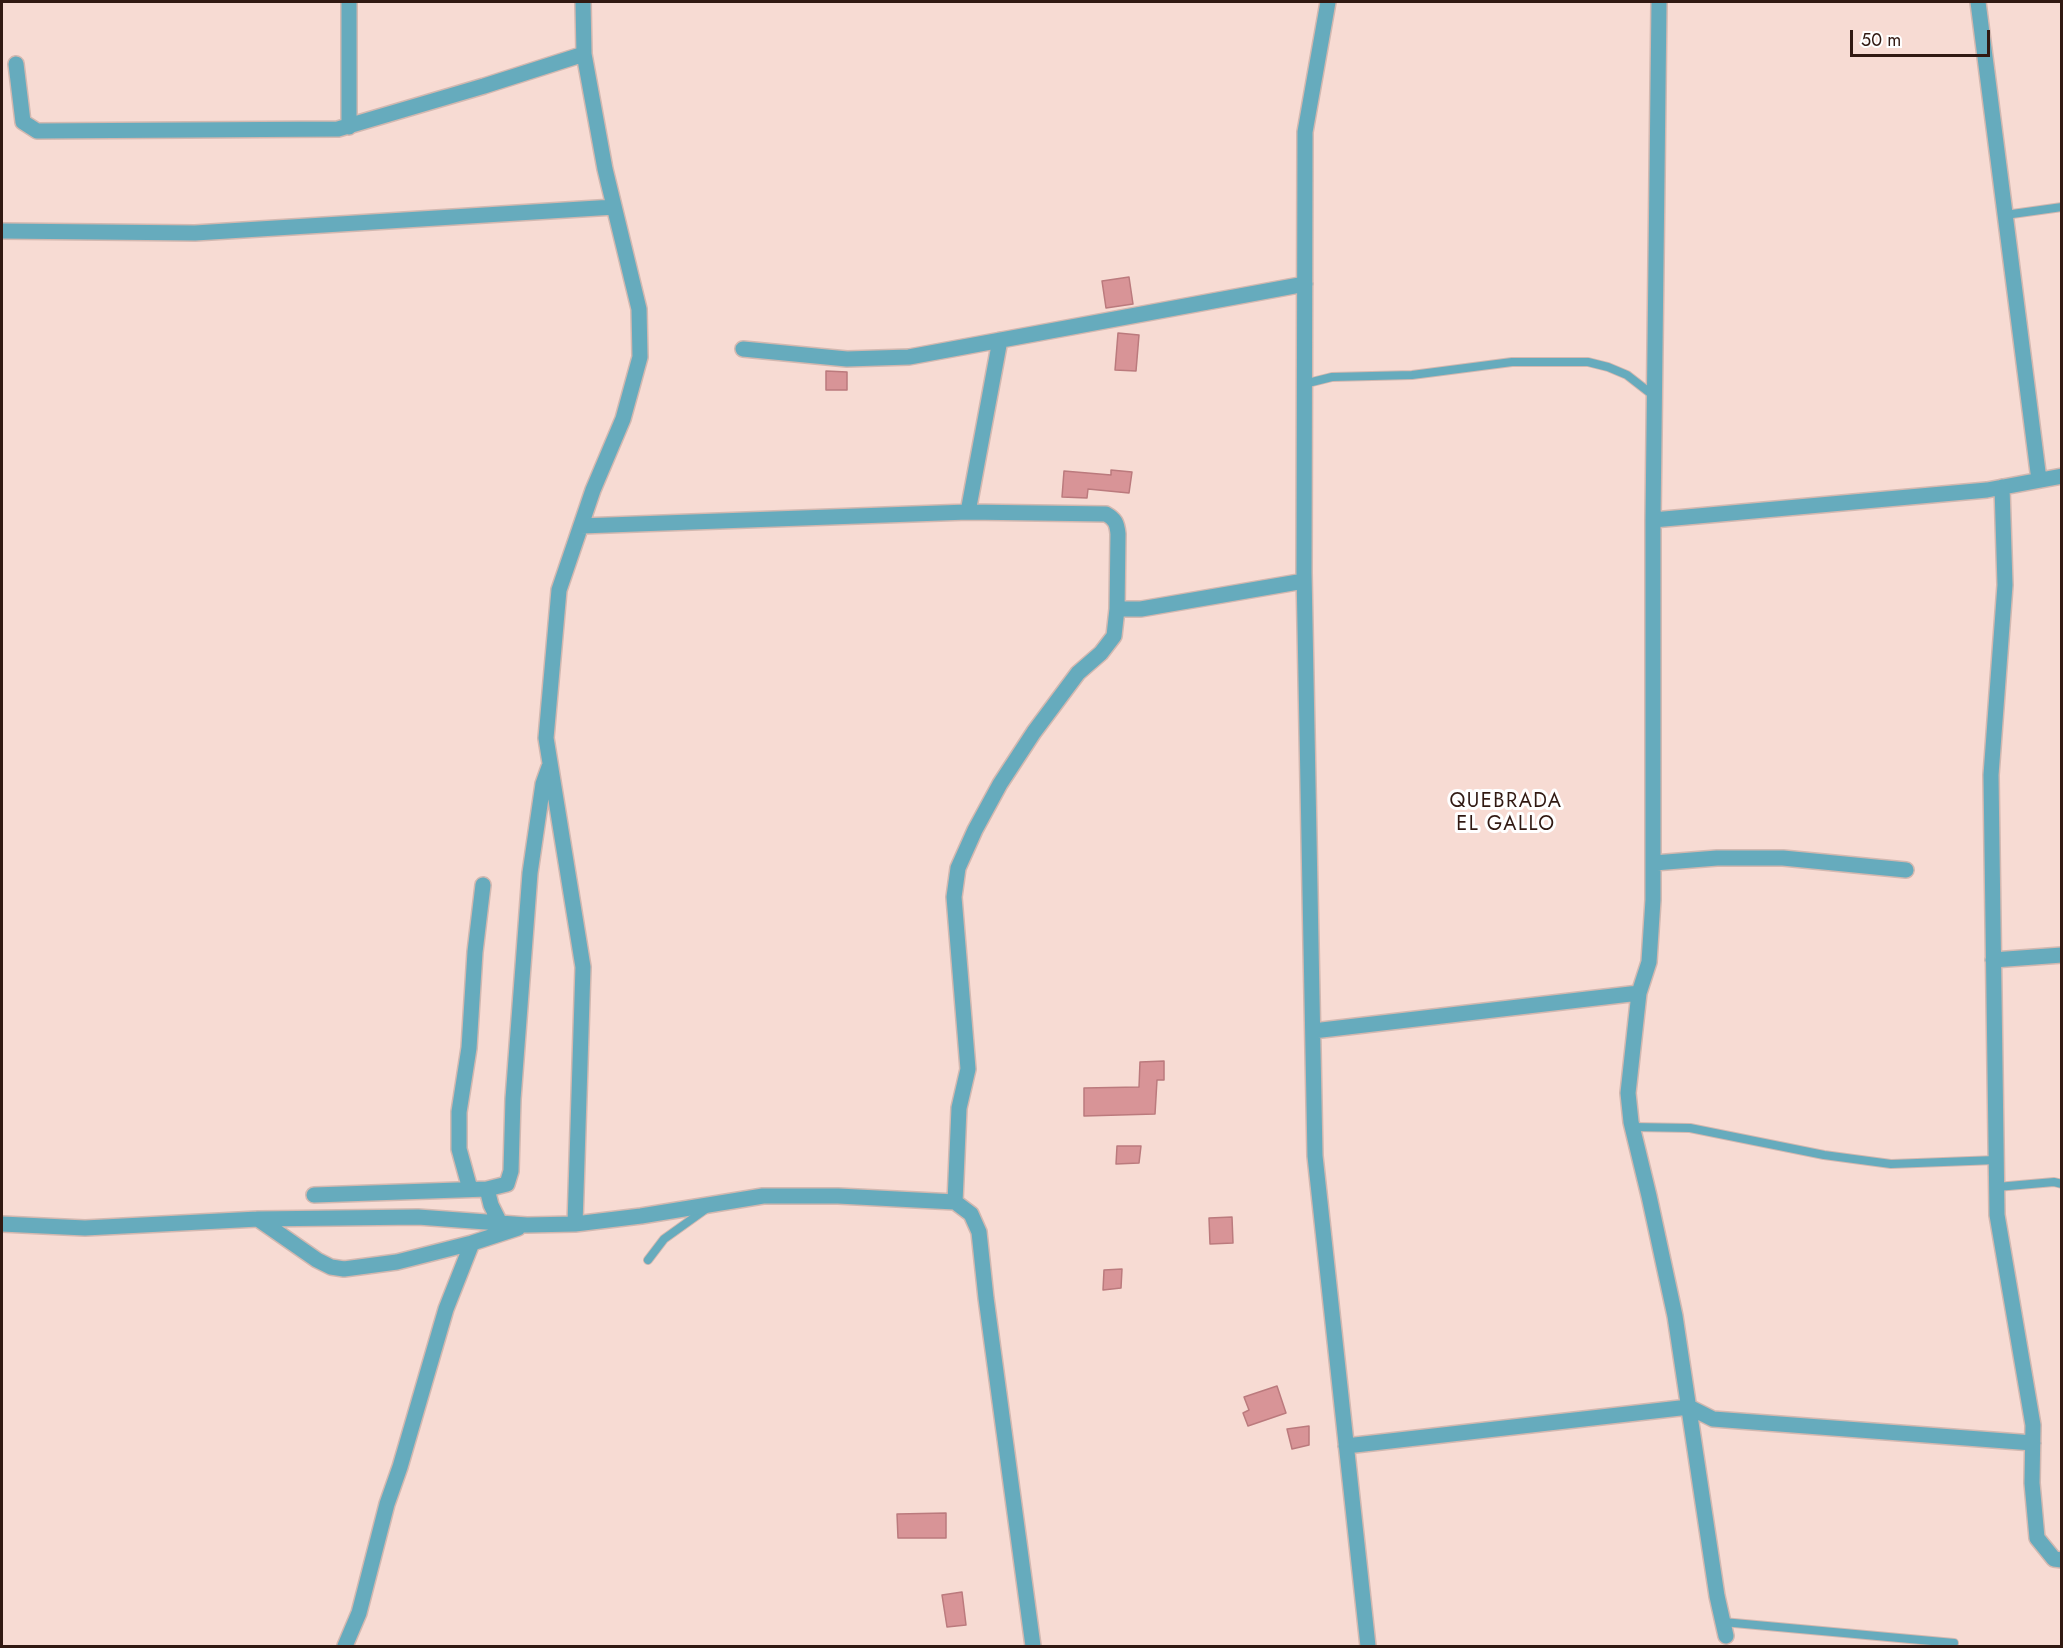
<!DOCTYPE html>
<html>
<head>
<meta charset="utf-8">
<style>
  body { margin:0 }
  #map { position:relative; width:2063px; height:1648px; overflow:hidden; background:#f7dbd3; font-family:Jost,sans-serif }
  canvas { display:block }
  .frame { position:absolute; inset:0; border:3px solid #311912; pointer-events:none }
  .scale { position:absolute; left:1850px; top:30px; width:140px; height:27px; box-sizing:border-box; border:3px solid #311912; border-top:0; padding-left:8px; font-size:18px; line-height:21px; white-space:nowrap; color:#311912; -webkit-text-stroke:4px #fff; paint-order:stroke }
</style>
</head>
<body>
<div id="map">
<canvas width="2063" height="1648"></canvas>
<div class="frame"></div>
<div class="scale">50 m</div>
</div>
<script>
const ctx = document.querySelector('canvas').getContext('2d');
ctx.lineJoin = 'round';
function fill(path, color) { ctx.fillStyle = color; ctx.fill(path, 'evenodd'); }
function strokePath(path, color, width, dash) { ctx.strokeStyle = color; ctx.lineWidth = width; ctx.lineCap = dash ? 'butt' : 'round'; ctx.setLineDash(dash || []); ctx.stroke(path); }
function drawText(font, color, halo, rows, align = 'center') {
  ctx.font = font + ' Jost,sans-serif'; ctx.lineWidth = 6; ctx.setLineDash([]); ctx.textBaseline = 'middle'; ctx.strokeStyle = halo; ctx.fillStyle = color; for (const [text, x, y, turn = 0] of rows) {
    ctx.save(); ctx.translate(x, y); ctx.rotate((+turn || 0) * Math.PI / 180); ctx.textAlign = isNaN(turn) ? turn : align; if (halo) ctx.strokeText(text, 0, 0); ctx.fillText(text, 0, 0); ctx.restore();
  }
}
const building = new Path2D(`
  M1129 277 1133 304 1106 308 1102 281Z
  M1118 333 1139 335 1136 371 1115 370Z
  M826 371 847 372V390H826Z
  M1111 470 1132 472 1129 493 1088 489 1087 498 1062 497 1064 471 1111 475Z
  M1164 1061V1080H1157L1155 1114 1084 1116V1088L1139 1087 1140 1062Z
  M1117 1146H1141L1139 1163 1116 1164Z
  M1232 1217 1233 1243 1210 1244 1209 1218Z
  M1122 1269 1121 1288 1103 1290 1104 1270Z
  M1277 1386 1286 1413 1248 1426 1243 1413 1249 1410 1244 1397Z
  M1309 1426V1445L1292 1449 1287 1429Z
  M946 1513V1538H898L897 1514Z
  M962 1592 966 1625 947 1627 942 1595Z`);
const lane = new Path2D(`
  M2005 215 2062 207
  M1304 384 1332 377 1412 375 1512 362H1588L1608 367 1627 375 1654 396
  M1632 1127 1690 1128 1824 1155 1891 1164 1996 1160
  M1997 1187 2054 1182 2062 1184
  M648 1260 664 1239 706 1209
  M1723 1622 1954 1643`);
const street = new Path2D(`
  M349 2V127
  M1328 2 1305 132 1304 572 1315 1156 1368 1646
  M1659 2 1653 520V900L1649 962 1639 993 1628 1093 1631 1122 1649 1196 1675 1316 1717 1596 1726 1636
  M1978 2 2039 480
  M16 64 23 122 37 131 338 129 484 86 584 54
  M2 231 195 233 614 207
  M743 349 847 359 909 357 1305 284
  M2002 487 2005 585 1991 775 1997 1215 2033 1425 2032 1483 2037 1538 2054 1559 2062 1560
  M968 512 1000 340
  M1653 520 1987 490 2062 476
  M581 526 968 512 1106 514C1115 519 1117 523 1118 534L1117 609H1141L1304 581
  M1654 863 1717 858H1783L1906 870
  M1993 960 2062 955
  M1313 1031 1639 993
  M470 1189 459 1149V1112L469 1048 475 952 483 885
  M487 1189 491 1205 500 1223
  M314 1195 487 1189 507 1184 511 1171 513 1099 530 873 543 784 549 767
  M955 1202 959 1108 968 1069 954 897 958 868 975 830 1000 784 1034 732 1078 673 1101 653 1114 636 1117 609
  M258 1219 317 1260 331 1267 344 1269 397 1262 472 1243 518 1228
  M2 1224 85 1228 258 1219 418 1217 527 1225 575 1224 641 1216 763 1196H838L955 1202 971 1214 979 1232 986 1298 1033 1646
  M575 1224 583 967 546 738 559 590 593 490 623 419 640 357 639 309 605 169 584 54 583 2
  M1346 1446 1689 1407 1713 1419 2033 1443
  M345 1646 359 1613 387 1504 400 1467 446 1309 472 1243`);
const neighbourhoodNames = [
  ["QUEBRADA",1506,802],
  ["EL GALLO",1506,825]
];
fill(building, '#d89497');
strokePath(building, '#bb7a7d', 1.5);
strokePath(lane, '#d3b8b0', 10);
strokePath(street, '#d3b8b0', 18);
strokePath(lane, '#66abbd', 8);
strokePath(street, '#66abbd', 15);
ctx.letterSpacing = '1.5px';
drawText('20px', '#311912', '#fff', neighbourhoodNames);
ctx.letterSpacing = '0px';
</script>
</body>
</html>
